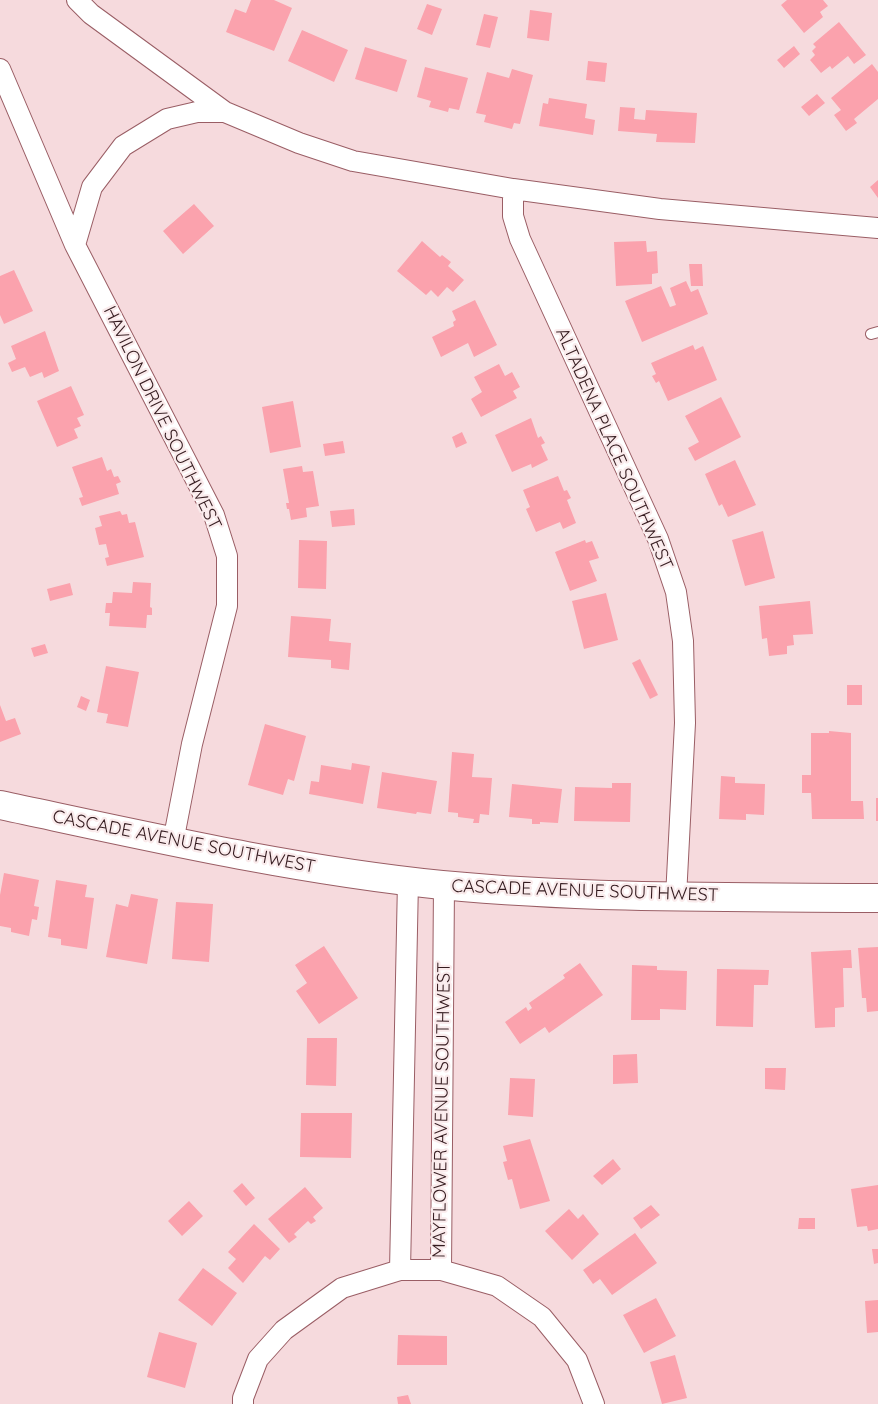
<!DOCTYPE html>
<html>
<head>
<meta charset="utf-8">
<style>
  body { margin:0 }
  canvas { display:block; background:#f6dadd }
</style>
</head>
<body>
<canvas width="878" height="1404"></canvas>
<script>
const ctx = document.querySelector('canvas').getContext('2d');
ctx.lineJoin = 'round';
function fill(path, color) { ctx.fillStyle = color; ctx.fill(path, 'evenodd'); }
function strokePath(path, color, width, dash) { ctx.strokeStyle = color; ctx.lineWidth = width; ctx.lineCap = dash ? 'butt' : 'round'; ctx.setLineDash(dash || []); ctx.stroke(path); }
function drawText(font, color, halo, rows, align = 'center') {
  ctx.font = font + ' Quicksand,sans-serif'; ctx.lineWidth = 4.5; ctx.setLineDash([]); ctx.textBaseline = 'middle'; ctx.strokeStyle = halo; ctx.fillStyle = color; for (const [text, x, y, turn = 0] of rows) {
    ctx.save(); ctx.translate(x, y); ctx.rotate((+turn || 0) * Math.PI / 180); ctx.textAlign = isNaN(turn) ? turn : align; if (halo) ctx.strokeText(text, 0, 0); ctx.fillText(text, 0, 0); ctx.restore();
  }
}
const building = new Path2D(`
  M251 0H274L292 8 274 51 226 32 235 9 246 13Z
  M787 0H823L828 6 820 12 823 17 804 33 781 5Z
  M427 4 442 9 432 35 417 29Z
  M530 10 552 13 549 41 527 38Z
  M484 14 498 17 490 48 476 45Z
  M839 22 866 55 854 64 848 56 832 69 830 66 821 73 810 60 815 55 812 51 816 47 813 44Z
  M302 30 348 50 334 82 288 61Z
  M794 46 800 54 784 68 777 60Z
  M365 47 407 60 397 92 355 79Z
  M588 61 607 63 605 82 586 80Z
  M872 64 878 72V99L854 119 857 123 846 131 834 115 841 110 831 98Z
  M425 67 468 78 459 110 449 108 448 112 429 107 431 101 417 97Z
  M512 69 533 75 520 124 514 123 512 129 484 122 486 115 476 113 487 72 509 78Z
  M817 94 825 103 809 116 801 107Z
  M549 98 587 104 585 118 595 120 593 135 539 126 543 103 548 104Z
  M620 107 635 108 634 119 645 120 646 110 697 113 695 143 656 142 657 134 618 131Z
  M878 180V198L870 187Z
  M194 204 214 226 183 254 163 231Z
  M422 241 440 257 442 255 451 262 448 266 464 280 453 292 447 287 438 297 431 290 426 295 397 271Z
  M646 241 647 252 657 251 658 273 652 274V284L616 286 614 242Z
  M689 264H702L703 286H691Z
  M14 270 33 311 4 324 0 315V276Z
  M686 281 691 292 698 289 708 314 642 342 625 301 661 286 670 307 676 305 670 288Z
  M475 300 497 345 474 357 468 343 441 357 432 337 454 326 453 322 456 320 452 311Z
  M45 331 59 371 44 378 42 372 30 377 25 367 12 372 8 363 16 359 11 346Z
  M693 345 695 350 703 346 717 380 668 401 659 381 656 383 652 376 656 374 651 363Z
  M499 364 505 376 512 372 520 387 513 391 517 398 481 417 471 399 482 392 474 377Z
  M71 386 84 415 77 418 81 426 74 429 78 438 57 447 37 401Z
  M721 397 741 437 695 461 688 448 699 442 685 416Z
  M293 401 301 447 270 453 262 407Z
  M531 418 538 438 541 436 545 443 541 445 548 460 532 468 531 464 512 472 495 435Z
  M462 432 467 443 456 448 452 437Z
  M343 441 345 453 325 456 323 444Z
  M102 457 107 471 111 469 114 477 118 476 121 482 116 484 119 494 82 506 79 498 83 497 72 467Z
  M735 460 756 505 728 517 722 504 719 506 705 474Z
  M302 466 303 472 313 471 319 506 306 508 307 517 291 520 289 509H287L286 503H289L283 469Z
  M558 476 564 491 567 490 571 498 567 500 576 523 563 529 560 522 536 532 526 509 530 507 523 490Z
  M354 509 355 525 332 527 330 511Z
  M120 511 122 515 127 514 129 523 135 522 144 557 107 566 105 558 109 557 106 544 99 545 95 528 102 526 99 516Z
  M763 531 775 578 745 586 732 540Z
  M299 540 327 541 326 589 298 588Z
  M585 540 586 543 592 541 599 558 589 561 597 581 570 591 555 552Z
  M133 582 151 583 150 607 152 608V615H147L146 628 109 626 110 613H105L106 603H112L113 592 132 593Z
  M70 583 73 595 50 601 47 589Z
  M606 593 618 640 584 649 572 601Z
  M810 601 813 634 793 635 794 645 787 646V654L769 656 767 638 762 639 759 606Z
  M291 616 331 619 329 641 351 643 349 670 331 668V660L288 657Z
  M45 644 48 653 34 657 31 648Z
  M640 659 658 695 650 699 632 663Z
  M106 666 139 672 128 727 106 723 108 714 97 712Z
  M847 685H862V705H847Z
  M81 696 90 700 86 711 77 707Z
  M0 705 6 721 15 718 21 734 0 742Z
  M265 724 306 736 294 781 288 779 283 795 248 785Z
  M829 731 851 733V801H863L864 819H812L811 793H802V775H811V733H829Z
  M452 752 474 754 472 777 492 778 489 815 480 814 479 823H473L474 819 458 817V813L448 812Z
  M352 763 370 766 363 804 309 794 311 781 319 782 321 765 351 770Z
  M382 772 437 781 431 814 417 812 416 814 377 808Z
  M721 776 735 777V783L765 784 764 815 746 814V820L719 819Z
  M612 783H631L630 822 574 821 575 787 612 788Z
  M512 784 562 789 558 823 540 822V824H532V819L509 817Z
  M876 798H878V821H876Z
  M4 873 39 880 34 906 39 907 37 920 32 919 29 936 11 932V928L0 926V895Z
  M56 880 87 885 85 897 94 898 87 949 61 945V939L48 937Z
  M131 894 158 899 147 964 106 957 116 904 128 907Z
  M176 902 213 904 209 962 172 959Z
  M324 946 358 998 319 1024 296 991 307 983 295 965Z
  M878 947V1011L867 1012 866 998H862L858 948Z
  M851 950 852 968H843L844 1007 835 1008V1027L815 1028 811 952Z
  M580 963 603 995 549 1033 545 1027 520 1044 505 1022 526 1007 528 1011 532 1008 529 1003 565 978 563 975Z
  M632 965 657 966V970L687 971 686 1010 660 1009V1020H631Z
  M717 969 769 970 768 985H754L753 1027 716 1026Z
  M307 1038H337L336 1086 306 1085Z
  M637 1054 638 1083 613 1084V1055Z
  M765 1068H786L785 1090 765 1089Z
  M510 1078 535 1079 533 1117 508 1115Z
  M301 1113H352L351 1158 300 1157Z
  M530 1139 550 1201 520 1209 512 1179 508 1180 503 1162 507 1161 503 1146Z
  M613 1159 621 1169 602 1185 593 1176Z
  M242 1183 255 1198 246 1206 233 1191Z
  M878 1185V1229L868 1231 867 1226 857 1227 851 1189Z
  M305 1187 323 1208 313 1217 316 1221 311 1224 308 1221 294 1234 297 1237 289 1243 268 1219Z
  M189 1201 203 1216 182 1236 168 1221Z
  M651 1205 660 1215 641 1229 633 1218Z
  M569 1209 578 1219 583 1214 599 1234 572 1260 545 1231Z
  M799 1218H815V1229H798Z
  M254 1224 280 1249 270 1260 265 1256 243 1283 228 1268 236 1259 228 1252Z
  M635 1233 657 1263 612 1295 600 1279 593 1284 583 1270Z
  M872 1249H878V1263L874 1264Z
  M203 1268 237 1293 212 1326 178 1300Z
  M656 1298 676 1336 644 1353 623 1315Z
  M878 1300V1332L867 1333 865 1301Z
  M159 1332 197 1343 185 1388 147 1377Z
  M398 1335 447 1336V1365H397Z
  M675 1355 687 1398 662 1404 650 1362Z
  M408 1395 411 1404H398L397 1397Z`);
const lane = new Path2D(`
  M871 334 878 332`);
const street = new Path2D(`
  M77 0 91 14 225 112 299 143 353 161 513 189 660 209 878 228
  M0 69 75 245 214 515 227 556V606L192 744 173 842
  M513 189V216L520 239 658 539 676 592 683 641 685 723 676 897
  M75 245 92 187 123 146 167 119 197 112H225
  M400 1270 408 881
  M441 1270 444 885
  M243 1404V1398L258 1359 284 1330 342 1288 400 1270H441L497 1286 542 1317 577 1360 594 1404`);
const secondary = new Path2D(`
  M0 805C146 836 293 870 442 885 587 899 733 897 878 898`);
const streetNames = [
  ["HAVILON DRIVE SOUTHWEST",162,418,64],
  ["ALTADENA PLACE SOUTHWEST",614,449,66],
  ["CASCADE AVENUE SOUTHWEST",184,842,11],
  ["CASCADE AVENUE SOUTHWEST",585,891,2],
  ["MAYFLOWER AVENUE SOUTHWEST",442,1110,-89]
];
fill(building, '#fba2ad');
strokePath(lane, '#9a5e65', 12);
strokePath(street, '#9a5e65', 22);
strokePath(secondary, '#9a5e65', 30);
strokePath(lane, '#fff', 10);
strokePath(street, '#fff', 20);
strokePath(secondary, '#fff', 28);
drawText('18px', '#341b1f', '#faebec', streetNames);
</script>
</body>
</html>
